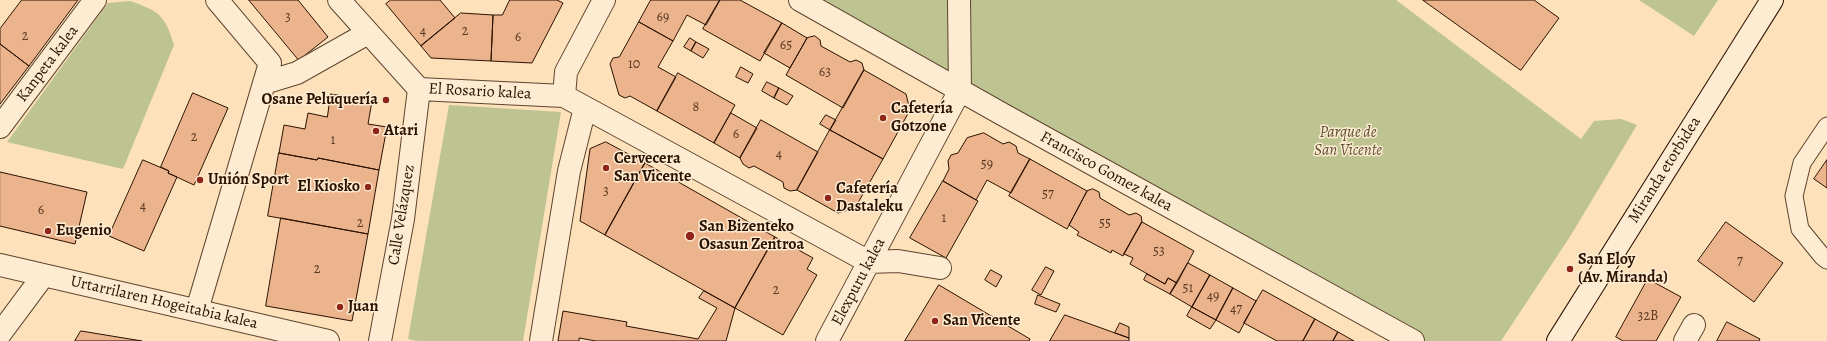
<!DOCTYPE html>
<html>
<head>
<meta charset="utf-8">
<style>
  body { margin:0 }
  canvas { display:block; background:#fce1ba }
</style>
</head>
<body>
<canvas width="1827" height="341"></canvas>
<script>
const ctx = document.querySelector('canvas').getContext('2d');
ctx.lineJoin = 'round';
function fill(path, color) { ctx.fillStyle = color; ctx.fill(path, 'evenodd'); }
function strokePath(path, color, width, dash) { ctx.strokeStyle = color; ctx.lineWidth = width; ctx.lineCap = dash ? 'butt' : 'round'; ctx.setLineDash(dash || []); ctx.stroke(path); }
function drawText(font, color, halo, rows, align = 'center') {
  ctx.font = font + ' Alegreya,serif'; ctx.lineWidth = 3; ctx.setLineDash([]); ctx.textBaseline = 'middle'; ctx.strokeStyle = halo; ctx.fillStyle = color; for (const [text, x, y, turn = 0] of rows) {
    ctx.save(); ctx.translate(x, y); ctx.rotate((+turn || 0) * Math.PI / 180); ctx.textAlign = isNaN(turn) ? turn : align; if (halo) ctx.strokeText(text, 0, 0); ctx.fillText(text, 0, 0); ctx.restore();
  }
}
const green = new Path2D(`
  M800 0H1396L1581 139 1594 121 1621 119 1637 125 1571 235 1501 341H1413Z
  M1639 0H1718L1694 36Z
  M130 1C159 11 165 15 174 45L123 169 7 142 108 3Z
  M449 105 561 112 523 341H417L408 339Z`);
const building = new Path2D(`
  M22 0H78L29 66 0 44V29Z
  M249 0H298L328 37 299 60Z
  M391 0H440L455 18 421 46 386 4Z
  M510 0H557L563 3 532 63 491 61 493 15H502Z
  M651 0H720L706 25 687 15 673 41 639 22Z
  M720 0H740L782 23 760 61 703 29Z
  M1423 0H1534L1559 18 1521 70Z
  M461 13 493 15 491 61 431 58 421 46Z
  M639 22 673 41 658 67 676 77 657 111 630 96 625 98 619 95 610 64 613 58 619 57Z
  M782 23 807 38 790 68 764 53Z
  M815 36 820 40 821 46 850 62 856 60 862 63 864 70 843 108 786 75 807 38Z
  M690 38 696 42 691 51 684 47Z
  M696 42 709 49 703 58 691 51Z
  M0 44 29 66 0 104Z
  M741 67 753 74 748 83 736 77Z
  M864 70 906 94 910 110 883 159 830 130Z
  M678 73 735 105 714 143 657 111Z
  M767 82 779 88 774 98 762 91Z
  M779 88 793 96 787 105 774 98Z
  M193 93 228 108 194 185 168 173 169 171 161 167Z
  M331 94 372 101 368 124 387 127 379 170 318 158 317 160 279 153 284 125 305 129 308 113 327 117Z
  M731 113 757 128 740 158 714 143Z
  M826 115 836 120 830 130 820 124Z
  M761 120 818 152 797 190 790 191 784 188 783 182 754 166 749 168 743 164 740 158Z
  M830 130 883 159 855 208 838 213 797 190Z
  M984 133 1003 144 1009 142 1016 146 1018 153 1030 159 1011 193 987 180 976 200 943 181 949 169 948 161 951 155 958 153 967 138Z
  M606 142 645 163 605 235 580 221 590 149Z
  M279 153 317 160 318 158 379 170 368 234 268 216Z
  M1030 159 1087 191 1067 229 1009 196Z
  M143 160 169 171 168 173 177 177 144 251 109 236Z
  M1827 160V188L1814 179Z
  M645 163 775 237 735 308 605 235Z
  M0 172 87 192 75 244 0 226Z
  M943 181 978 201 946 258 910 238Z
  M1093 189 1099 192 1100 198 1129 215 1136 213 1141 216 1142 222 1123 256 1112 250 1111 253 1077 235 1079 232 1069 225 1087 191Z
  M281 218 368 234 352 321 266 306Z
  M1142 222 1194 251 1177 283 1168 278 1165 284 1130 264 1133 258 1124 254Z
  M1726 222 1783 263 1754 302 1698 261Z
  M775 237 813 258 807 269 817 275 783 335 735 308Z
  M1188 263 1210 275 1192 307 1170 294Z
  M1046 267 1054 271 1041 295 1032 290Z
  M991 270 1002 276 996 287 985 280Z
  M1147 274 1165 284 1168 278 1177 283 1170 294 1144 280Z
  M1210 275 1233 288 1216 320 1192 307Z
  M1648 279 1681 297 1656 341H1623L1616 337Z
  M939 285 1030 339 1029 341H905Z
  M1233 288 1256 301 1239 333 1216 320Z
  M1263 290 1315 319 1303 341H1277L1244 323Z
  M704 291 735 308 726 341H596L579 338V341H558L563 311 627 322 626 326 698 339 717 308 699 298Z
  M1038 295 1060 304 1056 312 1035 304Z
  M1192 307 1216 320 1210 329 1187 316Z
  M1065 315 1129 338V341H1050Z
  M1315 319 1338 332 1333 341H1303Z
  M1727 322 1760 339 1759 341H1717Z
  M1120 323 1129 327V338L1115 333Z
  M81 331 142 341H75Z
  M1338 332 1354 341H1333Z`);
const lane = new Path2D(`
  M1827 126 1802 163 1794 196 1800 229 1822 256 1827 260`);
const street = new Path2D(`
  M339 0 419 89 564 96 869 262 898 261 940 268
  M800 0 1002 114 1413 341
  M264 83 297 73 368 33
  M564 96 566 72 604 0
  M0 127 95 0
  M0 265 328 341
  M197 310 270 63 217 0
  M0 334 43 276
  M380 341 403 219 419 89
  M541 341 569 171 585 108
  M827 341 960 90 959 0
  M1685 341 1694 325`);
const secondary = new Path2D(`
  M1558 341 1772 0`);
const markers = [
  [386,100,4,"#8f2418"],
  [883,118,4,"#8f2418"],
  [376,131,4,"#8f2418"],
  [606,168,4,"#8f2418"],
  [200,180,4,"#8f2418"],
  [368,187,4,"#8f2418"],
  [828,198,4,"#8f2418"],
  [48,231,4,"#8f2418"],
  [690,236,5,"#8f2418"],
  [1570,269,4,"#8f2418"],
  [340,307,4,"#8f2418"],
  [935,321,4,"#8f2418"]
];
const numberNames = [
  ["3",288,18],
  ["69",663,18],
  ["4",423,32],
  ["2",465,32],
  ["2",25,37],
  ["6",518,38],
  ["65",786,46],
  ["10",634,65],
  ["63",825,73],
  ["8",696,108],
  ["6",736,135],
  ["2",194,138],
  ["1",333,141],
  ["4",779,155],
  ["59",987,165],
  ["3",606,192],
  ["57",1048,195],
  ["4",143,207],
  ["6",41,211],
  ["1",944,219],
  ["2",360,224],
  ["55",1105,224],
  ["53",1159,252],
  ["7",1740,262],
  ["2",317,270],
  ["51",1188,289],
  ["2",776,291],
  ["49",1213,297],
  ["47",1236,310],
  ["32B",1648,317]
];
const streetNames = [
  ["Kanpeta kalea",48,64,-53],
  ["El Rosario kalea",480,92,3],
  ["Miranda etorbidea",1665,170,-58],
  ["Francisco Gomez kalea",1106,172,29],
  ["Calle Velázquez",402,215,-81],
  ["Elexpuru kalea",859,282,-62],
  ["Urtarrilaren Hogeitabia kalea",164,303,13]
];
const poiNames = [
  ["Osane Peluquería",378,100,"right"],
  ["Cafetería",891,109],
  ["Gotzone",891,127],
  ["Atari",384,131],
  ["Cervecera",614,159],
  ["San Vicente",614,177],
  ["Unión Sport",208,180],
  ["El Kiosko",360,187,"right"],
  ["Cafetería",836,189],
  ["Dastaleku",836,207],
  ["San Bizenteko",699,227],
  ["Osasun Zentroa",699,245],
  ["Eugenio",56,231],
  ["San Eloy",1578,260],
  ["(Av. Miranda)",1578,278],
  ["Juan",348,307],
  ["San Vicente",943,321]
];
const parkNames = [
  ["Parque de",1348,133],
  ["San Vicente",1348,151]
];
fill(green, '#bdc391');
fill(building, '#ecb48d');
strokePath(building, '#2b1100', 1);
strokePath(lane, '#5f452e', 19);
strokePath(street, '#5f452e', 24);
strokePath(secondary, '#2b1100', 24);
strokePath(lane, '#fdecd2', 17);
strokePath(street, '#fdecd2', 22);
strokePath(secondary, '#fdecd2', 22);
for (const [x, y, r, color] of markers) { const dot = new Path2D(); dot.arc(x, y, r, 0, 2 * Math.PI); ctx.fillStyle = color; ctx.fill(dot); strokePath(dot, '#fdecd2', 1.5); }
drawText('14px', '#5b3a23', null, numberNames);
drawText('16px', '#2b1100', '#fdecd2', streetNames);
drawText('bold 16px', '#2b1100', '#fdecd2', poiNames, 'left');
drawText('italic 16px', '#5e4f33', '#fdecd2', parkNames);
</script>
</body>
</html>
